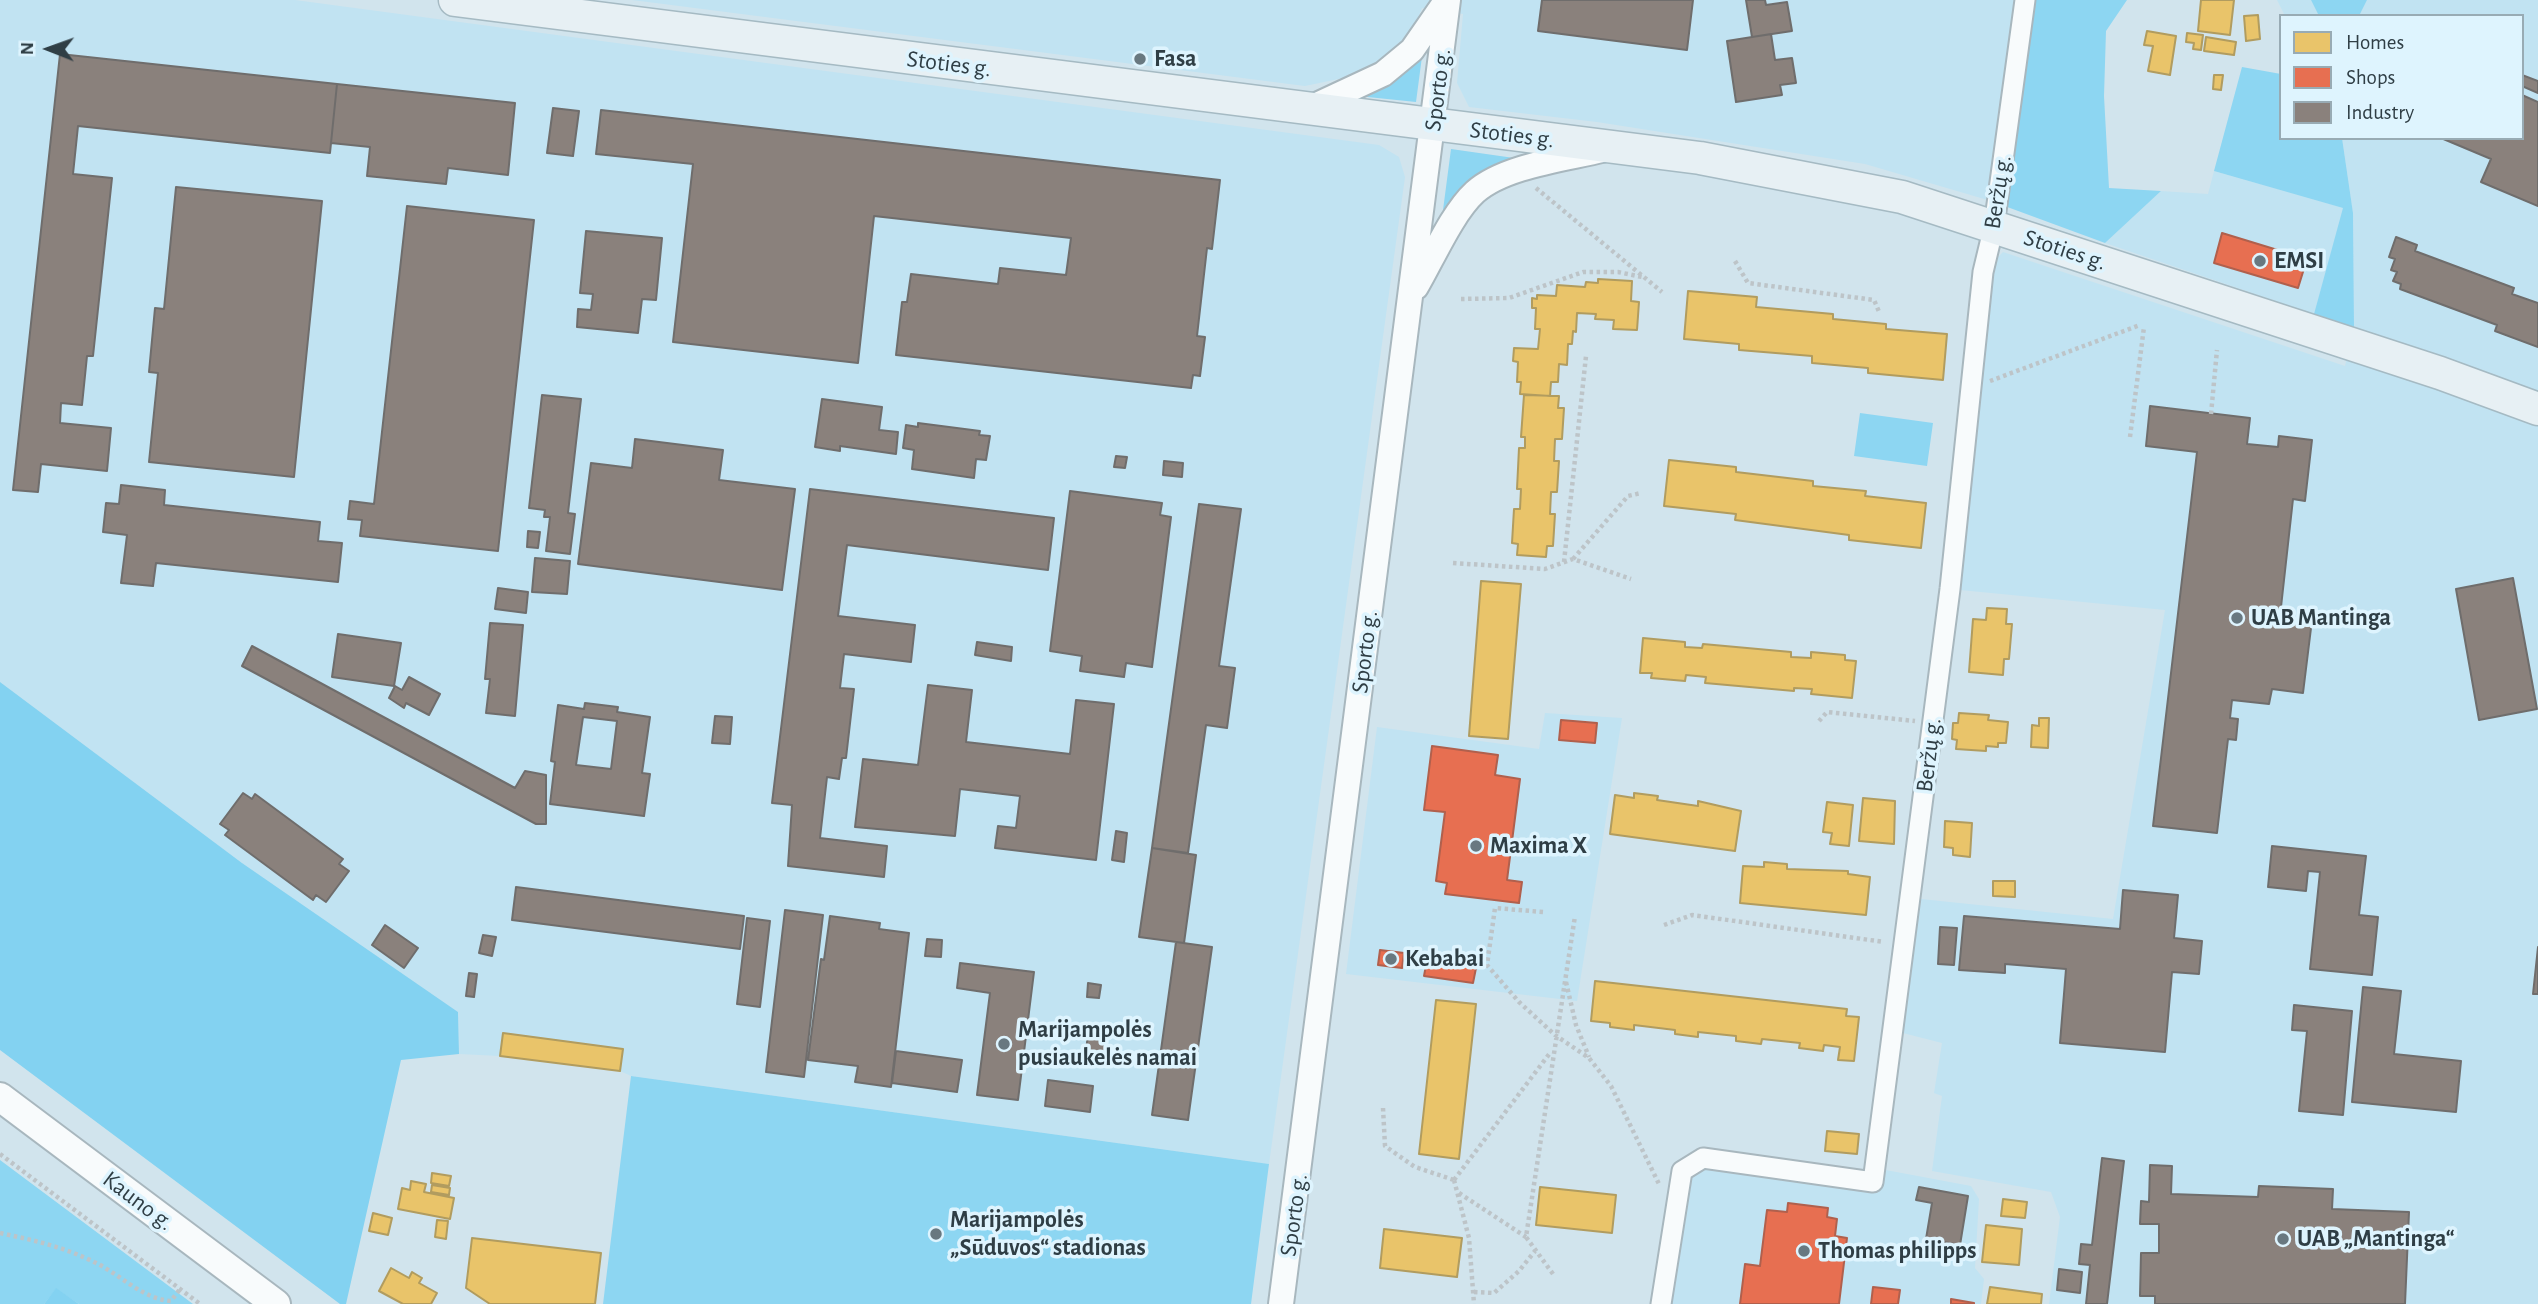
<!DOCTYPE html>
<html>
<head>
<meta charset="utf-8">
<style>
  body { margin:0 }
  #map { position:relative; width:2538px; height:1304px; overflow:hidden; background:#d1e4ed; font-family:"Alegreya Sans",sans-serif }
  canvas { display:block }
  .legend { position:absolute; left:2279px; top:14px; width:245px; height:126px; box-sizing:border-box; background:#def4fe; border:2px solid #98abb4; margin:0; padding:9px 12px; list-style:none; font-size:21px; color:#2f3e45 }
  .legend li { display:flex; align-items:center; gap:14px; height:35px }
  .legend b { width:35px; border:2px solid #98abb4 }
  .north { position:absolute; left:14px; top:14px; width:70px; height:70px; -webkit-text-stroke:5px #def4fe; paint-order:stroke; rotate:271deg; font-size:19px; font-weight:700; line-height:28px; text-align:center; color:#2f3e45 }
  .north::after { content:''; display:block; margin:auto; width:24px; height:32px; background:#2f3e45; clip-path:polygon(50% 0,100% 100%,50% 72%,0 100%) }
</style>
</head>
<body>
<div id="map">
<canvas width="2538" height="1304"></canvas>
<ul class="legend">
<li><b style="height:19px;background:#e9c46a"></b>Homes</li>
<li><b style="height:19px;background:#e76f51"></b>Shops</li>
<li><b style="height:19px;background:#8a817c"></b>Industry</li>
</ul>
<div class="north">N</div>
</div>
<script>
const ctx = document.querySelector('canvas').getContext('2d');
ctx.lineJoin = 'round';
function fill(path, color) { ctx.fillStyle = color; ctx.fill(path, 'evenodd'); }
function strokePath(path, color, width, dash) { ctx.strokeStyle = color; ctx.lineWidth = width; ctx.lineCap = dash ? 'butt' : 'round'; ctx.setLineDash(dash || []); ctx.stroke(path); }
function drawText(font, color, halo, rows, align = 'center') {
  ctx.font = font + ' "Alegreya Sans",sans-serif'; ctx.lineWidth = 7; ctx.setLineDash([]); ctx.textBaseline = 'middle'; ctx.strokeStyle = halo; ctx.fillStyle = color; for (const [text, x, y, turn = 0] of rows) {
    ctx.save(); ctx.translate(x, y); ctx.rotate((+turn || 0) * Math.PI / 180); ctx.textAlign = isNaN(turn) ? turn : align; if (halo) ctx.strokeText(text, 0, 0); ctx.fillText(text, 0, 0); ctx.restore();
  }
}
const built = new Path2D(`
  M0 0H295L1379 145 1399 157 1405 177 1269 1164 631 1076 620 1071 500 1056 459 1054 458 1012 242 863 0 682Z
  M632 0H2017L1991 201 1865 164 1597 122 1469 107 1457 83 1463 14 1422 8 1414 28 1392 62 1348 77 1305 86Z
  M2277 0H2311L2319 16H2285Z
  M2367 0H2538V1304H2049L2060 1217 2051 1192 1932 1171 1942 1096 1934 1093 1942 1043 1903 1033 1921 899 2113 919 2165 610 1950 589 1983 272 2003 252 2345 366 2354 327 2353 213 2342 138H2522V16H2359Z
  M2214 171 2344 208 2314 314 2105 243 2161 191 2208 194Z
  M1545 713 1622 718 1577 1001 1346 974 1377 727 1539 749Z
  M1703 1158 1872 1182 1875 1168 1971 1186 1979 1199 1975 1268 1984 1279 1981 1304H1661L1682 1171Z`);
const green = new Path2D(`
  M2017 0H2127L2106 31 2104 96 2109 188 2161 191 2105 243 1991 201Z
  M2311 0H2367L2359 16H2319Z
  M1423 49 1416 102 1358 96Z
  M2242 67 2281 74V138H2342L2353 213 2354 327 2314 314 2343 208 2214 171Z
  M1451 149 1535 161 1440 233Z
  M1860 413 1933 423 1927 466 1854 456Z
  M631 1076 1269 1164 1251 1304H603Z
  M0 1160 193 1304H79L56 1289 44 1304H0Z`);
const forest = new Path2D(`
  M0 682 242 863 458 1012 459 1054 401 1060 346 1304H340L0 1050Z
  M56 1288 79 1304H44Z`);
const homes = new Path2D(`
  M2201 0H2234L2230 35 2198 31Z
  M2258 15 2260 39 2246 41 2244 16Z
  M2147 31 2176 36 2170 75 2148 71 2153 46 2144 45Z
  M2187 33 2203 35 2201 50 2193 49 2194 43 2186 42Z
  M2206 37 2236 42 2234 55 2204 51Z
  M2214 75H2223L2221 90 2213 89Z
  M1598 279 1632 281 1631 301 1639 302 1637 330 1613 329 1614 320 1595 319 1596 314 1577 313 1576 332 1573 331 1572 344H1568L1567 365 1559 364 1558 382H1551L1550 396 1520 394 1521 382H1517L1518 362 1513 361 1514 348 1538 349 1540 329H1535L1536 308H1532V298L1537 299V295L1556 296 1557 285 1585 287 1586 282 1598 283Z
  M1688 291 1757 297 1756 307 1833 314V319L1886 324V329L1947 334 1943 380 1868 373V368L1812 363V356L1739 350V344L1684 339Z
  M1524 395 1559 396 1558 408H1564L1562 439H1555L1554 461H1559L1557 492H1551L1550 514H1555L1553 546H1547L1546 557 1517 555 1518 544 1512 543 1514 509H1520L1521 489H1517L1519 448H1525V437H1521Z
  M1669 460 1736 467V472L1813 481V486L1866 491 1865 496 1926 503 1921 548 1849 540V535L1735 520 1736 514 1664 506Z
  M1481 581 1521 584 1508 739 1469 736Z
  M1987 608 2007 609 2006 624H2012L2009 659H2004L2003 675 1969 672 1973 619 1986 620Z
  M1643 638 1685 642V647L1702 648 1703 644 1791 652V657L1811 658V652L1845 655V660L1856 661 1852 698 1811 694 1812 689 1794 688V691L1705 683 1706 677 1686 675 1685 681 1651 678 1652 673H1640Z
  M1959 713 1989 715 1988 720 2008 722 2006 743H1998V747L1986 746V751L1956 749 1957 740 1952 739 1953 723H1958Z
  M2039 718H2049L2048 748 2031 747 2032 725 2039 726Z
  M1634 793 1658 796 1657 800 1698 806V801L1741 811 1735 851 1610 834 1615 795 1634 798Z
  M1863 798 1895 801 1894 844 1859 841Z
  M1827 802 1853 805 1849 846 1830 844 1832 833 1823 832Z
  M1945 821 1972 823 1970 857 1953 855V848L1944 847Z
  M1764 862 1787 864V869L1848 871V874L1870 877 1866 915 1740 903 1743 866 1764 867Z
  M1993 881H2015V897L1993 896Z
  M1595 981 1847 1009 1846 1016 1859 1017 1854 1061 1838 1060 1840 1047 1824 1045 1823 1051 1799 1048 1800 1043 1762 1039 1761 1044 1736 1041V1036L1698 1032V1037L1675 1034V1030L1634 1025V1030L1610 1027V1023L1591 1021Z
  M1436 1000 1476 1004 1459 1159 1419 1154Z
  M503 1033 623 1049 620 1071 500 1056Z
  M1827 1131 1859 1134 1857 1154 1825 1151Z
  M432 1173 451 1176 449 1186 431 1183Z
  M411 1181 426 1184 424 1192 454 1198 450 1219 398 1209 402 1188 410 1190Z
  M432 1185 450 1188 449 1195 431 1192Z
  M1540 1187 1616 1195 1612 1233 1536 1225Z
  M2003 1199 2027 1202 2025 1218 2001 1216Z
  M373 1213 392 1218 388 1235 369 1231Z
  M437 1220 448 1221 446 1239 435 1237Z
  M1986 1225 2022 1229 2019 1265 1982 1262Z
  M1384 1229 1462 1238 1457 1277 1380 1268Z
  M472 1238 601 1253 595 1304H490L466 1288Z
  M391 1268 409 1278 412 1272 422 1278 419 1283 437 1293 431 1304H403L379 1291Z
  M1990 1287 2042 1294 2041 1304H1987Z`);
const shops = new Path2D(`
  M2222 233 2307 259 2298 288 2214 263Z
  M1561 720 1597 723 1595 743 1559 740Z
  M1432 746 1498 755 1495 775 1520 779 1507 880 1522 882 1519 903 1445 894 1447 883 1436 881 1445 812 1424 810Z
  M1380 950 1404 953 1402 968 1378 965Z
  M1427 960 1476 968 1473 983 1424 976Z
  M1788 1203 1828 1208 1827 1217 1837 1219 1835 1236 1847 1238 1839 1304H1740L1745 1264 1760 1266 1767 1210 1787 1212Z
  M1873 1287 1900 1290 1898 1304H1871Z
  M1951 1299 1974 1303V1304H1951Z`);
const industry = new Path2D(`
  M1542 0H1693L1687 50 1538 31Z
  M1746 0H1765L1766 5 1787 2 1792 31 1752 37Z
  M1771 34 1775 60 1792 58 1796 83 1780 85 1782 95 1736 102 1727 41Z
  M60 54 337 84 330 153 78 126 73 174 112 178 93 356H87L82 405 61 403 60 423 111 428 107 471 41 464 38 492 13 490Z
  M2522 75 2538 81V93L2522 86Z
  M337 84 515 103 508 175 448 168 446 184 367 176 370 147 331 143Z
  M2522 95 2538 102V206L2481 182 2491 159 2441 138H2522Z
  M553 108 579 111 573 156 547 153Z
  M601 110 1220 180 1212 249 1207 248 1197 336 1205 337 1200 376 1193 375 1191 388 896 355 902 302H907L911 274 998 284 1000 268 1066 275 1071 238 874 216 858 363 673 342 693 164 596 154Z
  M176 187 322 201 294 477 149 462 158 373 149 372 155 308 164 309Z
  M407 206 534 220 498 551 360 536 362 520 348 519 350 501 374 504Z
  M586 231 662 238 656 300 642 299 638 333 577 327 578 309 591 310 593 294 580 293Z
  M2396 237 2417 245 2415 251 2514 288 2512 294 2538 303V347L2495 331 2497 325 2400 289 2401 284 2393 281 2397 272 2391 270 2395 259 2389 257Z
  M542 395 581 399 568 513 575 514 570 554 546 551 550 517H544L545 510 529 508Z
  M822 399 882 407 879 430 898 432 896 454 840 446V451L815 447Z
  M2150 406 2250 418 2247 444 2278 447 2279 436 2312 440 2305 501 2293 499 2280 616 2312 620 2303 693 2272 689 2269 704 2232 700 2230 718 2238 719 2236 740 2228 739 2217 833 2153 826 2197 452 2146 446Z
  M918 423 980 431 979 435 990 436 986 460 976 459 974 478 912 469 914 450 903 448 906 425 918 427Z
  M635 439 723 450 719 480 795 489 782 590 578 564 591 463 632 468Z
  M1116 456 1127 457 1125 468 1114 467Z
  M1164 461 1183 463 1182 477 1163 475Z
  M121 485 165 490 164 505 320 522 318 541 342 543 338 582 156 563 153 586 121 583 127 535 103 532 106 503 119 504Z
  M810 489 1054 518 1048 570 847 545 838 616 915 625 911 662 844 654 840 688 854 689 846 758H842L839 779 827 777 820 838 887 846 884 877 788 866 792 805 772 803Z
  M1070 491 1162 503 1160 515 1171 517 1152 667 1126 663 1124 677 1080 671 1082 656 1050 651Z
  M1199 504 1241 509 1219 666 1235 668 1227 728 1206 725 1188 853 1152 848Z
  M528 531 540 532 538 548 527 547Z
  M535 558 570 561 567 594 532 592Z
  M2513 578 2537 709 2479 720 2456 589Z
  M498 588 528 592 526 613 495 609Z
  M490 623 523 625 515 716 486 713 490 679H485Z
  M338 634 401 643 394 686 332 677Z
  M977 642 1012 647 1011 661 975 655Z
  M252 646 515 788 525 771 546 775V824H536L242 666Z
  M409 677 440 694 429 715 406 703 404 708 389 698 395 686 402 690Z
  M928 685 972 690 966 742 1070 754 1076 700 1114 704 1096 860 995 848 998 826 1016 828 1020 796 960 789 955 836 855 827 863 759 918 765Z
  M585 703 618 707 617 712 650 717 642 773 650 774 644 816 550 804 555 762 551 761 558 705 584 709ZM583 717 617 721 611 769 576 765Z
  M715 716 732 717 730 744 712 743Z
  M243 793 252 799 255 794 343 859 339 864 349 871 326 902 316 895 313 900 225 835 229 830 220 824Z
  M1116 831 1127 833 1124 862 1112 860Z
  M2272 846 2366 856 2359 915 2378 917 2372 975 2310 969 2320 872 2308 871 2306 891 2268 887Z
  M1152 848 1196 855 1184 943 1139 937Z
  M516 887 744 916 740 949 512 920Z
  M2123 890 2178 895 2174 938 2202 941 2199 974 2172 972 2165 1052 2060 1043 2066 969 2005 964V973L1959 970 1964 916 2120 929Z
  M785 910 823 915 804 1077 766 1072Z
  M830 916 880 923 879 929 909 933 891 1087 855 1082 858 1066 808 1060 821 959 824 960Z
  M747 918 770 921 760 1007 737 1004Z
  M385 925 418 948 404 968 372 945Z
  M1940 927 1957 928 1954 965 1938 964Z
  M483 935 496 937 492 956 479 953Z
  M927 939 942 940 941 957 925 956Z
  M1176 942 1212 947 1188 1120 1152 1115Z
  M2538 947V994H2533Z
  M960 963 1034 972 1018 1100 977 1095 990 993 957 988Z
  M469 973 477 974 474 997 466 996Z
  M1088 983 1101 985 1099 998 1087 997Z
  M2363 987 2401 991 2394 1054 2461 1061 2456 1112 2352 1102Z
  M2294 1005 2352 1011 2343 1115 2299 1111 2307 1031 2292 1030Z
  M1089 1024 1108 1027 1104 1063 1085 1061Z
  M896 1051 962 1060 957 1092 892 1083Z
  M1048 1080 1093 1086 1090 1112 1045 1106Z
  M2102 1158 2124 1161 2107 1304H2086L2090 1265 2079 1264 2081 1244 2092 1245Z
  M2150 1165 2172 1166 2171 1194 2258 1197 2259 1186 2333 1189 2332 1209 2409 1212 2405 1304H2155V1296H2140L2141 1253H2159V1224H2140L2141 1201 2149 1202Z
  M1919 1187 1968 1196 1960 1245 1926 1239 1932 1203 1916 1200Z
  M2059 1269 2082 1272 2080 1293 2057 1290Z`);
const path = new Path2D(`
  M1536 188 1662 292
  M1735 261 1748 283 1874 300 1880 314
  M1461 299 1509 298 1583 272H1618L1642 277
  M1990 381 2140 325
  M2211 414 2217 350
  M2130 437 2144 327
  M1573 559 1628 496 1641 493
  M1564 562 1586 356
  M1453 563 1545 569 1573 559 1631 579
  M1819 721 1827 712 1915 721
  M1543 912 1495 908 1487 965 1519 1002 1555 1035 1589 1058 1611 1086 1659 1184
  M1664 925 1692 915 1884 942
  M1566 982 1576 1025 1589 1057
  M1383 1108 1385 1146 1415 1167 1454 1180
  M0 1154 200 1304
  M1454 1180 1550 1053
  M1454 1180 1469 1238 1474 1304
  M1459 1193 1526 1237
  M0 1233C33 1240 64 1247 94 1262 120 1274 142 1299 171 1301L180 1289
  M1553 1274 1526 1237 1575 916
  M1474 1292 1494 1293 1519 1271 1535 1251`);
const minor = new Path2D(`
  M1661 1304 1682 1171 1703 1158 1873 1182 1950 589 1983 272 1994 226 2025 0`);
const tertiary = new Path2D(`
  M1308 109 1383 74 1412 50 1446 1
  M1416 287C1432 260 1452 213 1475 192 1504 166 1565 159 1602 150
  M1281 1304 1448 0`);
const secondary = new Path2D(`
  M0 1097 276 1304`);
const primary = new Path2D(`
  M455 0 1700 158 1902 197 2440 373 2538 409`);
const markers = [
  [1140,59,7,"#687880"],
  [2260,261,7,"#687880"],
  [2237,618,7,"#687880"],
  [1476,846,7,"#687880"],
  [1391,959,7,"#687880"],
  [1004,1044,7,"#687880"],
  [936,1234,7,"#687880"],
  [2283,1239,7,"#687880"],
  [1804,1251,7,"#687880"]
];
const poiNames = [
  ["Fasa",1154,59],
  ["EMSI",2274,261],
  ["UAB Mantinga",2251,618],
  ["Maxima X",1490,846],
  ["Kebabai",1405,959],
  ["Marijampolės",1018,1030],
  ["pusiaukelės namai",1018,1058],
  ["Marijampolės",950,1220],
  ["„Sūduvos“ stadionas",950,1248],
  ["UAB „Mantinga“",2297,1239],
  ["Thomas philipps",1818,1251]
];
const streetNames = [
  ["Stoties g.",949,64,7],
  ["Sporto g.",1438,90,-83],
  ["Stoties g.",1512,135,7],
  ["Beržų g.",1998,192,-81],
  ["Stoties g.",2065,250,18],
  ["Sporto g.",1365,652,-83],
  ["Beržų g.",1929,755,-83],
  ["Kauno g.",138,1201,37],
  ["Sporto g.",1294,1215,-82]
];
fill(built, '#c1e3f2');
fill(green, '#8dd6f2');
fill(forest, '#83d2f1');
fill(homes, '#e9c46a');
strokePath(homes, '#b19c5f', 2);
fill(shops, '#e76f51');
strokePath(shops, '#b0604d', 2);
fill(industry, '#8a817c');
strokePath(industry, '#6f6d6c', 2);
strokePath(minor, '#a8b7be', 23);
strokePath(tertiary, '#a8b7be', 28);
strokePath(secondary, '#a8b7be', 32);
strokePath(primary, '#a5bac3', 35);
strokePath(path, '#bdc4c8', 4.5, [3.5, 3.5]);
strokePath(minor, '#f8fbfc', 19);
strokePath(tertiary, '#f8fbfc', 24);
strokePath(secondary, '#f8fbfc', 28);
strokePath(primary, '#e7f0f4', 32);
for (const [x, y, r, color] of markers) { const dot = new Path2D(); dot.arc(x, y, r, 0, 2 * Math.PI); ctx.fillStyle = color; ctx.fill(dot); strokePath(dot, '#def4fe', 2.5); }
drawText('bold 24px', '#2f3e45', '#def4fe', poiNames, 'left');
drawText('24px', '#2f3e45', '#def4fe', streetNames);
</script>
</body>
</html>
